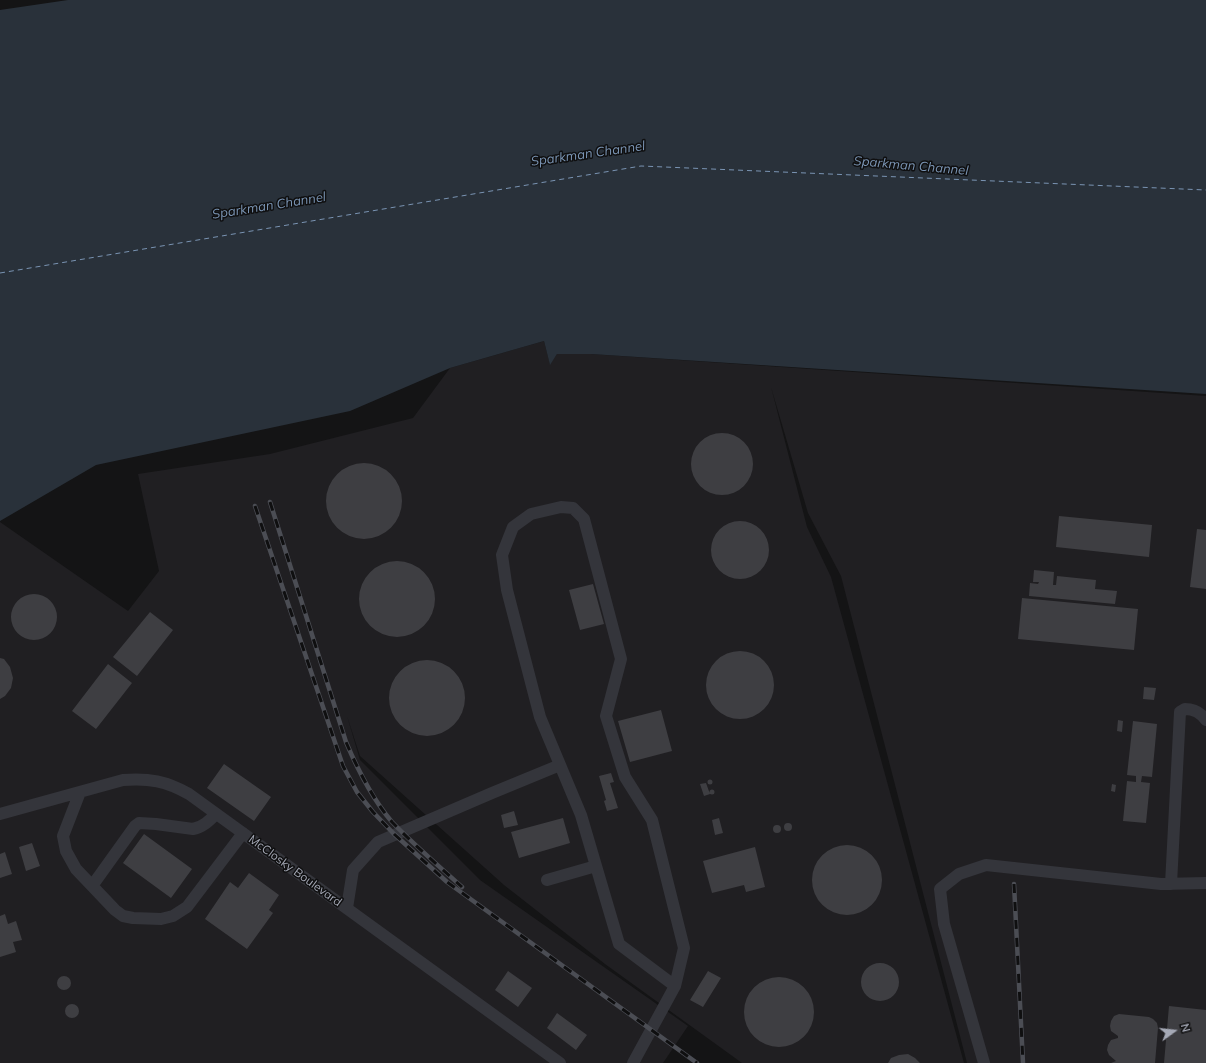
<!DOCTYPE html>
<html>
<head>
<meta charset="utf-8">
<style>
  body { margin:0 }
  #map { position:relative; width:1206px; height:1063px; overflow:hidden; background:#141415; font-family:Mulish,sans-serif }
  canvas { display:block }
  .north { position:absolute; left:1154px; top:1011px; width:40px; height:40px; -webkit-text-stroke:3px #0f0f10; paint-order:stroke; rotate:75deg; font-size:11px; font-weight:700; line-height:16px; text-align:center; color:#a5a9b6 }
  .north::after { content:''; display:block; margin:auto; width:14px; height:18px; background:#a5a9b6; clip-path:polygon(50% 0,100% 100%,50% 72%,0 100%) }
</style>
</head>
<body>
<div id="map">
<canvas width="1206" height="1063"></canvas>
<div class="north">N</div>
</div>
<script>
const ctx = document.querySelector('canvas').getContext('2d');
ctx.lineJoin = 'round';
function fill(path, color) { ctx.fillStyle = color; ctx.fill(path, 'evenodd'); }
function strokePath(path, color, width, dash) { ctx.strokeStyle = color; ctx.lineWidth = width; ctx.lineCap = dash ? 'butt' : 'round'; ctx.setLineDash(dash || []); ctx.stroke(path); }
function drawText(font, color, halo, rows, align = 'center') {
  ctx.font = font + ' Mulish,sans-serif'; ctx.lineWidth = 3; ctx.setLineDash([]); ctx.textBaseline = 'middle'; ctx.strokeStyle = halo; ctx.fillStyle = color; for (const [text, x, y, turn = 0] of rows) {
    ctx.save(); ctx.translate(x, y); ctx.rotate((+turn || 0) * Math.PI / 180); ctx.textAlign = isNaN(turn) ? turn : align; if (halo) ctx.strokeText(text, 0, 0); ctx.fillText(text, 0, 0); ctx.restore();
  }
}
const built = new Path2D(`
  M544 341 550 364 557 354H591L1206 396V1063H967L841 576 808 513 771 387 807 527 831 577 964 1063H742L605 964 504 885 360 756 347 716 360 760 480 880 688 1026 663 1063H0V522L128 611 159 571 138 474 270 454 413 418 450 368Z`);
const water = new Path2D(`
  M68 0H1206V394L591 354H557L550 365 544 341 450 368 350 411 96 465 0 521V10Z`);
const ferry = new Path2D(`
  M0 273 641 166 1206 190`);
const building = new Path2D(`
  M691 464a31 31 0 1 1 62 0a31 31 0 1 1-62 0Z
  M326 501a38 38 0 1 1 76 0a38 38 0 1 1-76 0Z
  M1059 516 1152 525 1149 557 1056 547Z
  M711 550a29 29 0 1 1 58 0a29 29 0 1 1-58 0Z
  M1197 529 1206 530V589L1190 587Z
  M359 599a38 38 0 1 1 76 0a38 38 0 1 1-76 0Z
  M1034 570 1054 572 1053 585H1056L1057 576 1096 580 1095 589 1117 591 1115 604 1029 596 1030 583 1038 584 1039 582H1033Z
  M593 584 604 624 580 630 569 590Z
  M11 617a23 23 0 1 1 46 0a23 23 0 1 1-46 0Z
  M1022 598 1138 609 1134 650 1018 639Z
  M150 612 173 630 137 676 113 657Z
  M706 685a34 34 0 1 1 68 0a34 34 0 1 1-68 0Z
  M0 658 4 659 10 667 13 678 11 688 5 696 0 699Z
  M389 698a38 38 0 1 1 76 0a38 38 0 1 1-76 0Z
  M108 664 132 683 96 729 72 711Z
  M1144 687 1156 688 1154 700 1143 699Z
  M661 710 672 751 630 762 618 721Z
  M1118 720 1123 721 1122 732 1117 731Z
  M1133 721 1157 724 1152 777 1142 776 1141 782 1150 783 1146 823 1123 821 1127 781 1136 782V776L1127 775Z
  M224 764 271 797 254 821 207 788Z
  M611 773 614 782 610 783 618 808 607 811 604 801 606 800 599 776Z
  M707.5 782a2.5 2.5 0 1 1 5 0a2.5 2.5 0 1 1-5 0Z
  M706 783 710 794 704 796 700 784Z
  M1112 784 1116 785 1115 792 1111 791Z
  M709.5 792a2.5 2.5 0 1 1 5 0a2.5 2.5 0 1 1-5 0Z
  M514 811 518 825 504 828 501 815Z
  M563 818 570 843 519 858 511 832Z
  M719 818 723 833 715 835 712 820Z
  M784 827a4 4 0 1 1 8 0a4 4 0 1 1-8 0Z
  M773 829a4 4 0 1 1 8 0a4 4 0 1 1-8 0Z
  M144 834 192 869 171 898 123 863Z
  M32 843 40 866 26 871 19 847Z
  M812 880a35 35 0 1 1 70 0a35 35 0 1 1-70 0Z
  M755 847 765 887 746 892 744 885 712 893 703 861Z
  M5 852 12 874 0 878V854Z
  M249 873 279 895 269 910 273 913 247 949 205 919 230 882 238 888Z
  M5 914 8 924 16 921 22 940 13 942 16 952 0 957V916Z
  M861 982a19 19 0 1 1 38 0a19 19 0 1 1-38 0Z
  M508 971 532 988 518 1007 495 990Z
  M708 971 721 978 703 1007 690 1000Z
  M57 983a7 7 0 1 1 14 0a7 7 0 1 1-14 0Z
  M744 1012a35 35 0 1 1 70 0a35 35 0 1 1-70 0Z
  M65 1011a7 7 0 1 1 14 0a7 7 0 1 1-14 0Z
  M1169 1006 1206 1010V1063H1164Z
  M557 1013 587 1035 576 1050 547 1028Z
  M1119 1014 1149 1017 1153 1019 1157 1023 1158 1028 1155 1063H1111L1116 1061 1109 1055 1107 1050 1108 1045 1111 1040 1118 1038V1036L1111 1031 1110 1026 1111 1021 1114 1016Z
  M908 1054 915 1058 920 1063H888L891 1058 899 1055Z`);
const minor = new Path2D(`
  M80 792 63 836 66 851 76 869 115 910 123 916 133 918 161 919 173 916 187 907 243 833
  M0 814 123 780C149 778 166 781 189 794L560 1063
  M547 880 596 866
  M1171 884 1180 712 1185 709C1193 709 1201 713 1206 720
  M92 886 135 826 139 823 156 824 193 829C203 827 209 821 216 814
  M347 908 353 870 378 842 492 793 560 765
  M633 1063 675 986 684 948 652 820 625 777 606 716 621 659 584 519 573 508 561 507 531 514 513 527 502 555 507 590 540 717 581 815 619 944 675 986
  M984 1063 944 924 940 889 959 874 986 865 1161 884 1206 883`);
const rail = new Path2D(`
  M270 502 346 742C357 768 374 801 392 822 414 845 439 866 462 887
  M255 506 343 766 357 792 373 812 394 834 447 882 697 1063
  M1014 884 1023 1063`);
const streetNames = [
  ["McClosky Boulevard",295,871,36]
];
const waterNames = [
  ["Sparkman Channel",588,154,-8],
  ["Sparkman Channel",911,166,5],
  ["Sparkman Channel",269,206,-9]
];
fill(built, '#201f22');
fill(water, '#29313a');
strokePath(ferry, '#7a94b3', 1, [5, 4]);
fill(building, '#3e3e42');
strokePath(minor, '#34353b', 12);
strokePath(rail, '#4b4d54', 4.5);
strokePath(rail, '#0f0f10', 3, [9]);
drawText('12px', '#a5a9b6', '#0f0f10', streetNames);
drawText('italic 13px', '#7a94b3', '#0f0f10', waterNames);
</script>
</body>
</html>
